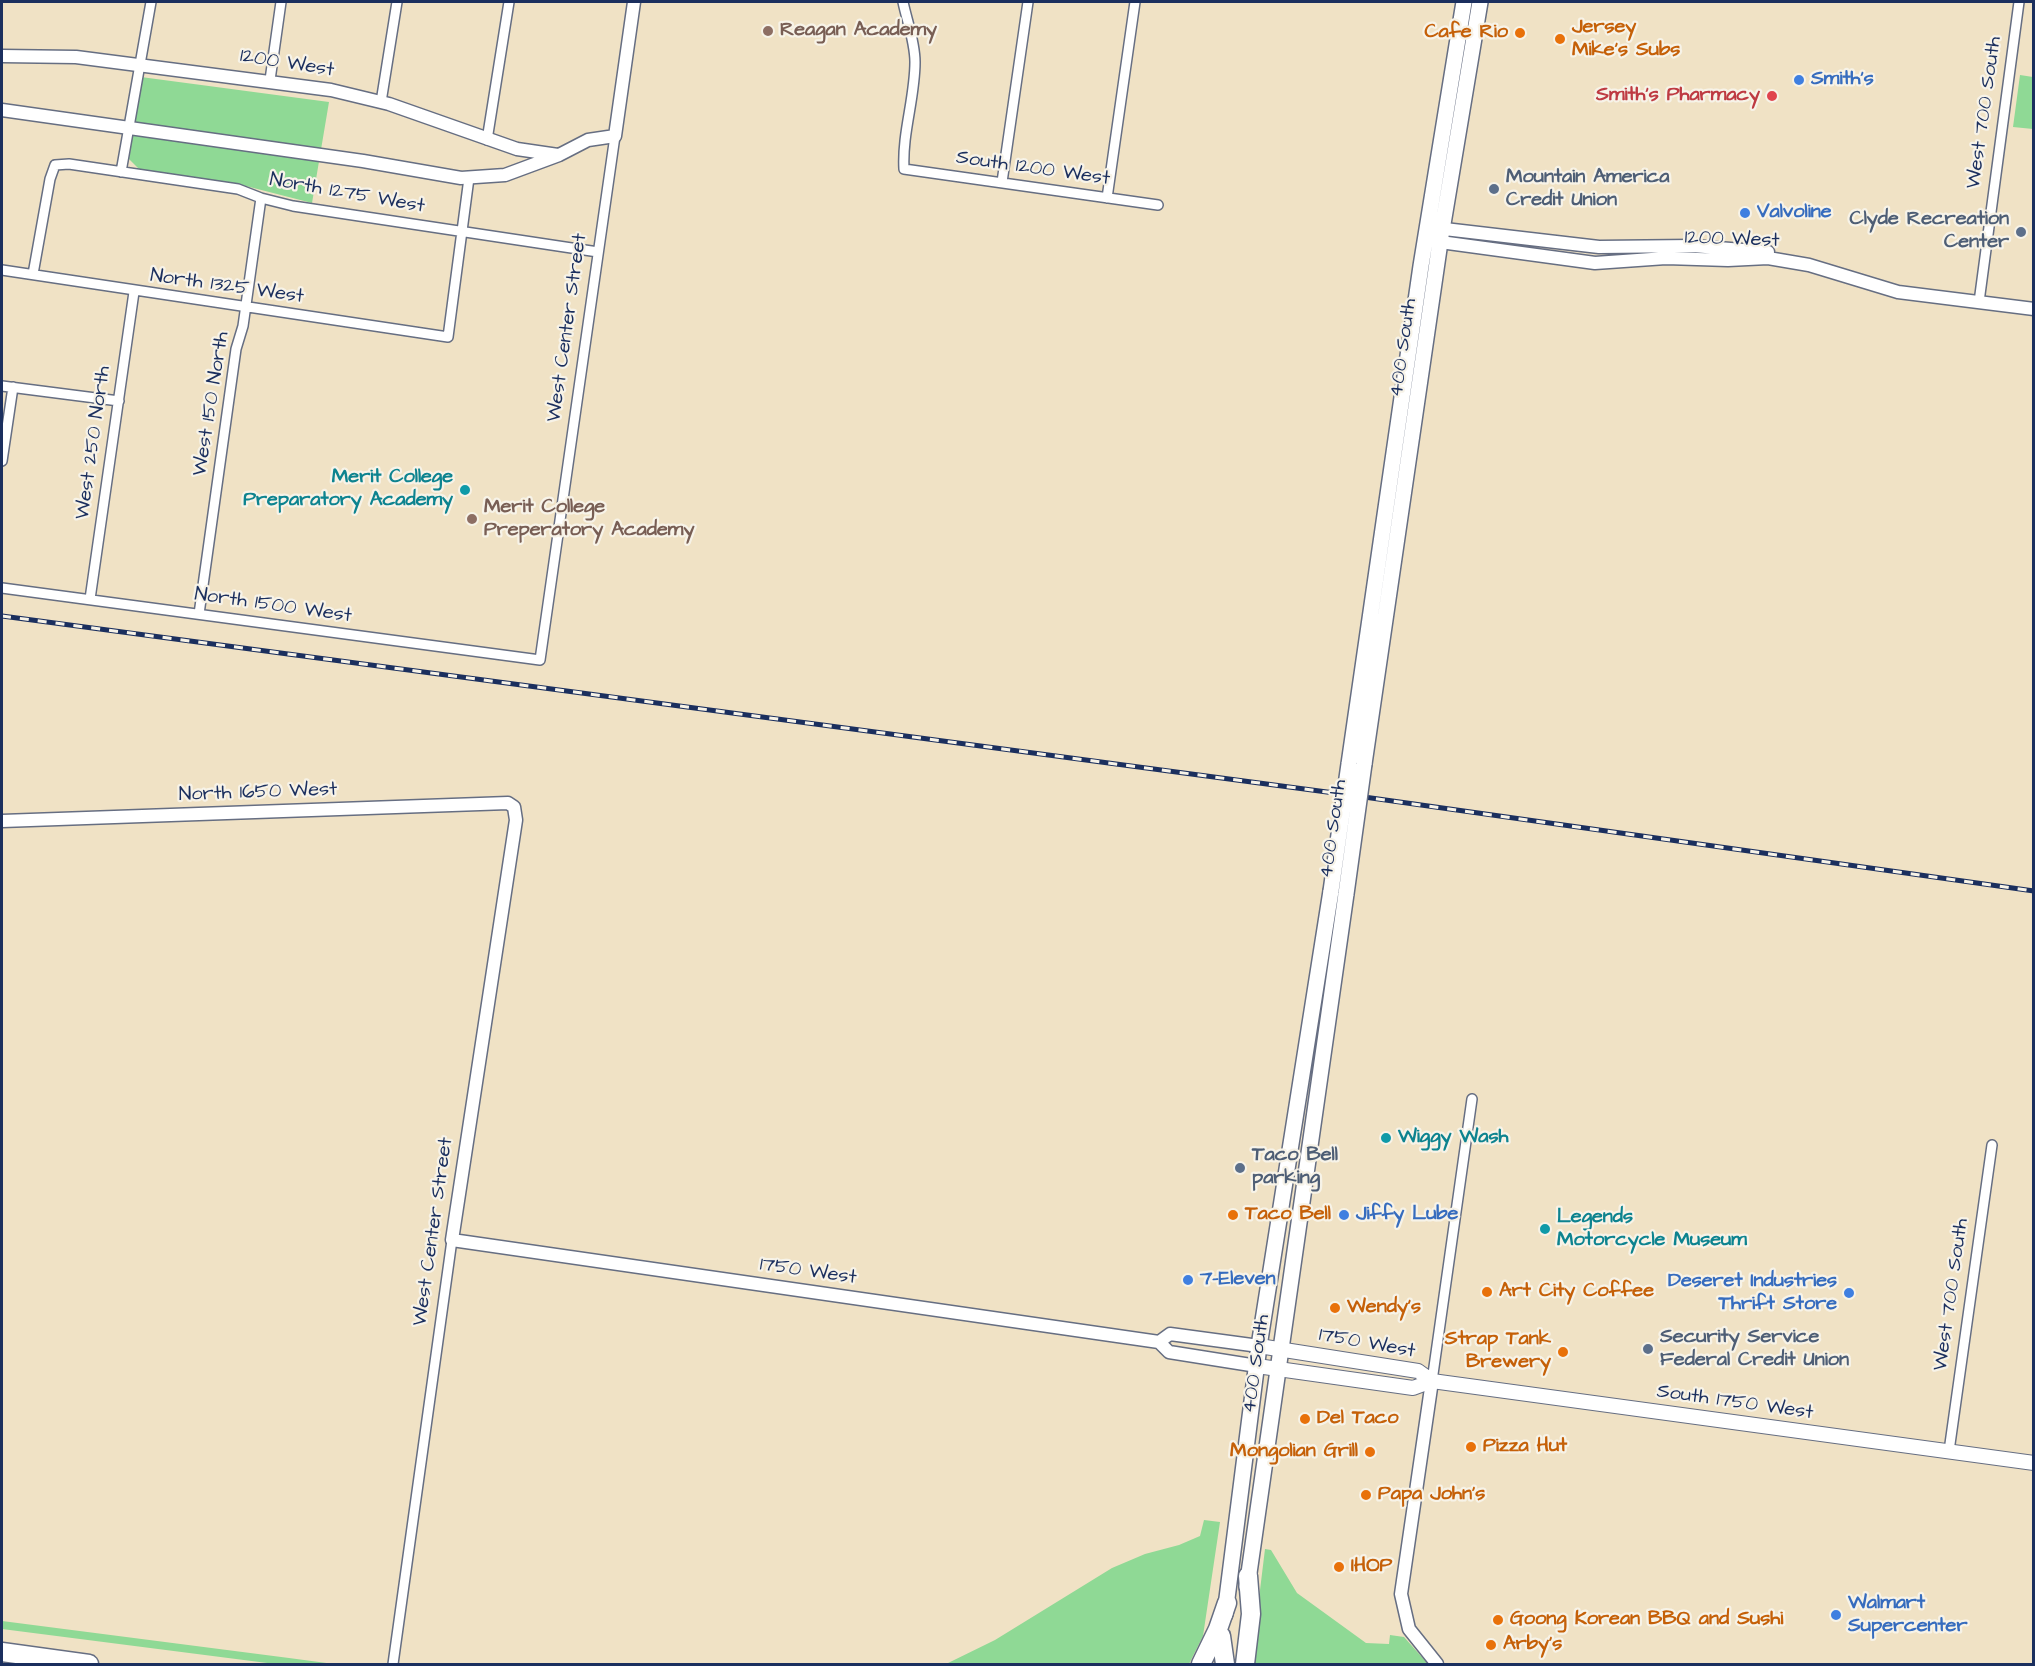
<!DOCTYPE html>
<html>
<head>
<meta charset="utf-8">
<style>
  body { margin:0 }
  #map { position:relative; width:2035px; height:1666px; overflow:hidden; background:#f0e2c5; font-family:"Architects Daughter",sans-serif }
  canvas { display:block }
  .frame { position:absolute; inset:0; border:3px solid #1b2f5e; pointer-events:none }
</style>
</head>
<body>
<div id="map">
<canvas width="2035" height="1666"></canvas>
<div class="frame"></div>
</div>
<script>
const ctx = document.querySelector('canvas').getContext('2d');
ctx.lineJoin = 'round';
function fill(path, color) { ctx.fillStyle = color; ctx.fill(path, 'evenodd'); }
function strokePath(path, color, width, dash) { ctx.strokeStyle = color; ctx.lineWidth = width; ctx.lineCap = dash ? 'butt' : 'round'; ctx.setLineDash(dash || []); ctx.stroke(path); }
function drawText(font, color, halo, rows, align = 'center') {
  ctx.font = font + ' "Architects Daughter",sans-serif'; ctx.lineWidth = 4.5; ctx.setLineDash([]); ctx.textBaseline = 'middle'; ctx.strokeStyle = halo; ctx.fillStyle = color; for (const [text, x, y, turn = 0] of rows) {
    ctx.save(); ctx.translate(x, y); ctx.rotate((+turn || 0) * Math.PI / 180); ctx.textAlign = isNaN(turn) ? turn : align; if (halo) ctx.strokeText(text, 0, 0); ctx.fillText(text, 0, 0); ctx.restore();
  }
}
const green = new Path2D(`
  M2020 75 2033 77V129L2013 127Z
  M141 77 329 102 312 203 238 184 139 169 129 159Z
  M1204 1520 1220 1522 1203 1636 1189 1664H946L995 1640 1112 1568 1145 1554 1179 1545 1200 1536Z
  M1265 1549 1271 1550 1297 1593 1366 1643 1389 1644 1390 1635 1404 1637 1428 1664H1251Z
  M2 1621 289 1658 334 1664H275L2 1629Z`);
const minor = new Path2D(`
  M903 2C907 21 915 42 915 62 915 98 902 133 904 169L1158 205
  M270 80 281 2
  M381 102 397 2
  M487 140 509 2
  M121 172 151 2
  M1002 182 1028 2
  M1107 198 1135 2
  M2 270 448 337 469 178
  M33 274 50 179 55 165 69 164 238 189 261 198 293 206 598 252
  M1979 302 2019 2
  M2 386 119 401
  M2 461 13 387
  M2 588 540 660 615 136
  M90 599 134 292
  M199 614 236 349 243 326 261 198
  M1432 1381 1472 1099
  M1949 1451 1992 1145
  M393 1664 452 1240`);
const tertiary = new Path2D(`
  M2 56 76 57 331 90 389 104 517 149 558 155
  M2 110 363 161 461 178 505 175 559 155 588 140 615 136 634 2
  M1436 228 1599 247 1693 246 1768 252
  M1433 241 1595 263 1666 258 1728 260 1768 258 1809 265 1898 292 2034 309
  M2 821 508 803 514 807 516 820 452 1240 1159 1342 1169 1352 1257 1366
  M1159 1342 1170 1334 1259 1346
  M1432 1381 1401 1594 1409 1629 1437 1664`);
const secondary = new Path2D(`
  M1259 1346 1418 1371 1432 1381 2034 1463
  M1257 1366 1413 1388 1432 1381`);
const primary = new Path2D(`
  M1349 764 1421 266 1464 2
  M1364 764 1440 242 1480 2
  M1247 1587 1346 894
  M1225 1614 1259 1346 1331 891`);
const motorway = new Path2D(`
  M1221 1636 1225 1664
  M2 1652 89 1664
  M1201 1664 1218 1629 1227 1603
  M1245 1664 1251 1614 1248 1576`);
const rail = new Path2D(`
  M2 616 1357 796 2034 891`);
const primaryBridge = new Path2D(`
  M1331 891 1349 764
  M1346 894 1364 764`);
const markers = [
  [768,31,6,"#8d6e63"],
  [1520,33,6,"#e8710a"],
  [1560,39,6,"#e8710a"],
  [1799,80,6,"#3f7fe0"],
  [1772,96,6,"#e0444e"],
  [1494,189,6,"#5c6f8a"],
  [1745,213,6,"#3f7fe0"],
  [2021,232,6,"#5c6f8a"],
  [465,490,6,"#0f9aa8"],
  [472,519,6,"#8d6e63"],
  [1386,1138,6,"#0f9aa8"],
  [1240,1168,6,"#5c6f8a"],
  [1233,1215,6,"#e8710a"],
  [1344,1215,6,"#3f7fe0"],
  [1545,1229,6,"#0f9aa8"],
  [1188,1280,6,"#3f7fe0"],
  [1487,1292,6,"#e8710a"],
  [1849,1293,6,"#3f7fe0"],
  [1335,1308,6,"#e8710a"],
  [1648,1349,6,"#5c6f8a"],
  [1563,1352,6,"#e8710a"],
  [1305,1419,6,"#e8710a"],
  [1471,1447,6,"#e8710a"],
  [1370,1452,6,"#e8710a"],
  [1366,1495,6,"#e8710a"],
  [1339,1567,6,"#e8710a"],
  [1836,1615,6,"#3f7fe0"],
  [1498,1620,6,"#e8710a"],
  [1491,1645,6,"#e8710a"]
];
const foodNames = [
  ["Jersey",1572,28],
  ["Mike's Subs",1572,51],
  ["Cafe Rio",1508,33,"right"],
  ["Taco Bell",1245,1215],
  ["Art City Coffee",1499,1292],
  ["Wendy's",1347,1308],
  ["Strap Tank",1551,1340,"right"],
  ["Brewery",1551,1363,"right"],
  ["Del Taco",1317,1419],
  ["Pizza Hut",1483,1447],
  ["Mongolian Grill",1358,1452,"right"],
  ["Papa John's",1378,1495],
  ["IHOP",1351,1567],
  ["Goong Korean BBQ and Sushi",1510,1620],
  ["Arby's",1503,1645]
];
const educationNames = [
  ["Reagan Academy",780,31],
  ["Merit College",484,508],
  ["Preperatory Academy",484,531]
];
const streetNames = [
  ["1200 West",287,64,9],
  ["West 700 South",1985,113,-82],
  ["South 1200 West",1033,169,8],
  ["North 1275 West",347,194,10],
  ["1200 West",1732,240,2],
  ["North 1325 West",227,287,8],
  ["West Center Street",568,328,-82],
  ["400 South",1404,348,-82],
  ["West 150 North",212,404,-81],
  ["West 250 North",94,443,-82],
  ["North 1500 West",273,606,8],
  ["North 1650 West",258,793,-2],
  ["400 South",1334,829,-82],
  ["West Center Street",434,1232,-82],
  ["1750 West",808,1272,8],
  ["West 700 South",1952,1295,-82],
  ["1750 West",1367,1344,10],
  ["400 South",1257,1364,-82],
  ["South 1750 West",1735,1403,8]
];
const shopNames = [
  ["Smith's",1811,80],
  ["Valvoline",1757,213],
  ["Jiffy Lube",1356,1215],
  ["7-Eleven",1200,1280],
  ["Deseret Industries",1837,1282,"right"],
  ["Thrift Store",1837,1305,"right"],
  ["Walmart",1848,1604],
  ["Supercenter",1848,1627]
];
const healthNames = [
  ["Smith's Pharmacy",1760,96]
];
const serviceNames = [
  ["Mountain America",1506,178],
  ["Credit Union",1506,201],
  ["Clyde Recreation",2009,220,"right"],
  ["Center",2009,243,"right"],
  ["Taco Bell",1252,1156],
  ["parking",1252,1179],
  ["Security Service",1660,1338],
  ["Federal Credit Union",1660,1361]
];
const cultureNames = [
  ["Merit College",453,478,"right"],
  ["Preparatory Academy",453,501,"right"],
  ["Wiggy Wash",1398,1138],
  ["Legends",1557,1218],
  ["Motorcycle Museum",1557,1241]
];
fill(green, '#8fd995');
strokePath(minor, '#666e82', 12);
strokePath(tertiary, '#666e82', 15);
strokePath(secondary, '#666e82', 16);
strokePath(primary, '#666e82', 18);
strokePath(motorway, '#666e82', 21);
strokePath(minor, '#fff', 9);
strokePath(tertiary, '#fff', 12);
strokePath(secondary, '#fff', 14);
strokePath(primary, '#fff', 15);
strokePath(motorway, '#fff', 18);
strokePath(rail, '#1b2f5e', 5);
strokePath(rail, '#f7f3e8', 3, [9]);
strokePath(primaryBridge, '#666e82', 18, []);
strokePath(primaryBridge, '#fff', 15);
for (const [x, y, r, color] of markers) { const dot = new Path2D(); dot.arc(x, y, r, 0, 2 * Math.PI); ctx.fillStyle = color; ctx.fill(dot); strokePath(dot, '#f7f3e8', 2); }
drawText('bold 20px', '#c56008', '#f7f3e8', foodNames, 'left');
drawText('bold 20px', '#785e54', '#f7f3e8', educationNames, 'left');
drawText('20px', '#1b2f5e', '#f7f3e8', streetNames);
drawText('bold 20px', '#366cbe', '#f7f3e8', shopNames, 'left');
drawText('bold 20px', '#be3a42', '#f7f3e8', healthNames, 'right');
drawText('bold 20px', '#4e5e75', '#f7f3e8', serviceNames, 'left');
drawText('bold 20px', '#0d838f', '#f7f3e8', cultureNames, 'left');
</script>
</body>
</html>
